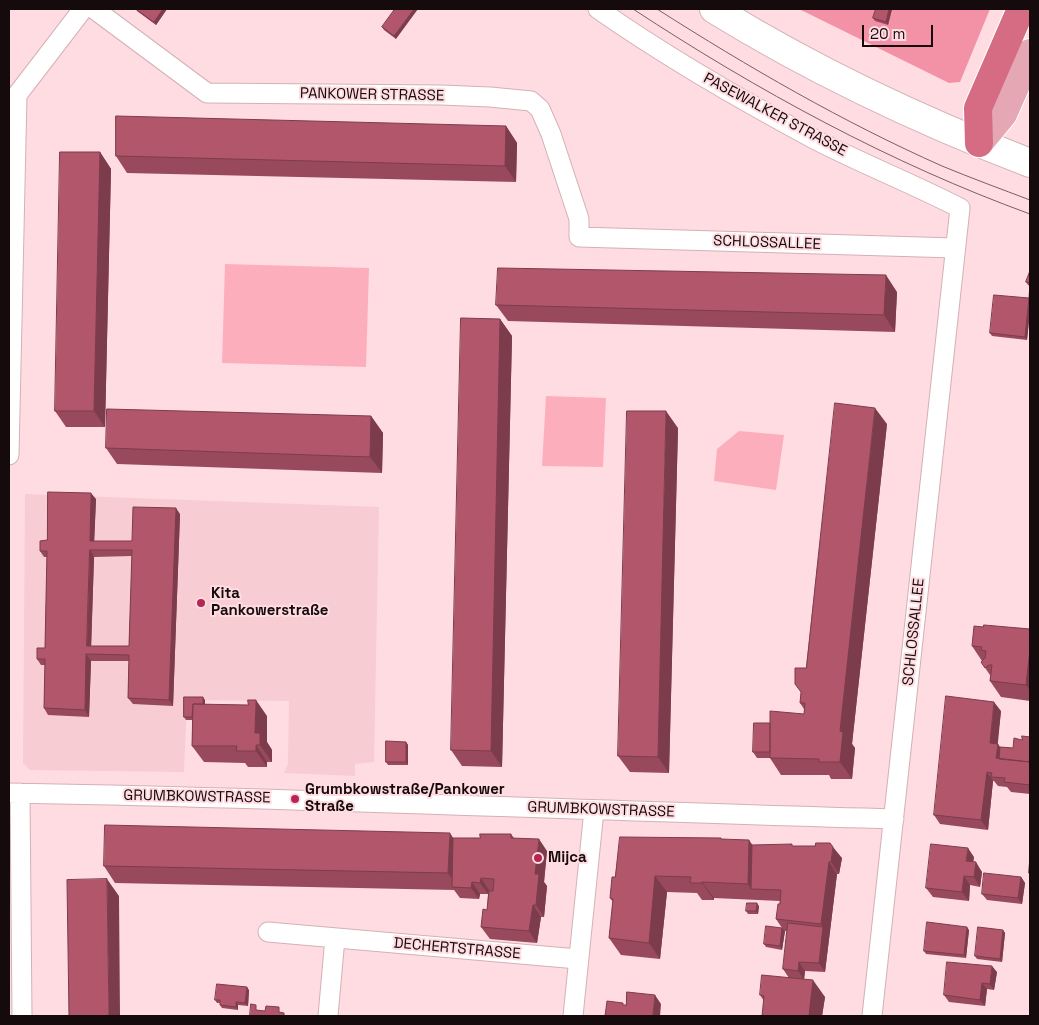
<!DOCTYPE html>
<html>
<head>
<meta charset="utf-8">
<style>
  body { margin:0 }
  #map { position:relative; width:1039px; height:1025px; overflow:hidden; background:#ffdce1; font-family:"Space Grotesk",sans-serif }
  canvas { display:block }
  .frame { position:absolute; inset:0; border:10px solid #150a0c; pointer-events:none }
  .scale { position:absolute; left:862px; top:25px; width:71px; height:22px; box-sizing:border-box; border:2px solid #150a0c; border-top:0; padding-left:6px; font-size:15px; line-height:18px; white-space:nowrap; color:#150a0c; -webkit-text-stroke:4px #ffdce1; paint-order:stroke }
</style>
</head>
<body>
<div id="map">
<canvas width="1039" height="1025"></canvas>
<div class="frame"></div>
<div class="scale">20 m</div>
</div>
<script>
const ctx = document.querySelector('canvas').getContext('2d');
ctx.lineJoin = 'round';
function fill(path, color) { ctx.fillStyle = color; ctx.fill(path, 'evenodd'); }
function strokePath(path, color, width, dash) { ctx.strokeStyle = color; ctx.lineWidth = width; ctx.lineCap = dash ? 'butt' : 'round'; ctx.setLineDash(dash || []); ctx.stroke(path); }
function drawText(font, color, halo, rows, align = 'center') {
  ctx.font = font + ' "Space Grotesk",sans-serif'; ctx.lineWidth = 4; ctx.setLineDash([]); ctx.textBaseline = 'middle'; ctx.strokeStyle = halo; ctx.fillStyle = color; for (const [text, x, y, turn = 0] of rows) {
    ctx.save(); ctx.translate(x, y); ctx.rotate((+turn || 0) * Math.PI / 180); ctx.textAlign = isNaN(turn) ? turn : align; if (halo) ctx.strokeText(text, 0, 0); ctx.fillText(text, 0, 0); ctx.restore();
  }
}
const built = new Path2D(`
  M25 494 379 507 374 762 355 764V776L284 773 288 764 289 701 187 700 184 772 30 770 23 763Z`);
const green = new Path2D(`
  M225 264 369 268 366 367 222 363Z
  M546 396 606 398 603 467 542 466Z
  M739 431 784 435 776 490 714 481 717 449Z`);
const forest = new Path2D(`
  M799 9H990L960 82 949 83Z`);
const minor = new Path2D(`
  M94 9 207 93 441 95 490 97 531 101 540 109 551 134 579 219V237L955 248
  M598 9C668 58 741 100 816 140 863 164 913 184 960 208L872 1016
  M9 455 17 95 83 9
  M9 793C304 798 599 811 894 819
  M20 793 22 1016
  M268 932 578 959
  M328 1016 335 938
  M573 1016 594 810`);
const secondary = new Path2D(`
  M714 9C813 70 921 121 1030 163`);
const primary = new Path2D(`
  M979 143 1003 114 1030 53`);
const motorway = new Path2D(`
  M979 143 978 108 1021 9`);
const tram = new Path2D(`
  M633 9C758 91 890 163 1030 214
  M657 9C748 67 843 122 942 166 971 178 1001 189 1030 200`);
const wall = new Path2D(`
  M136 9H167L156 25 137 11Z
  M395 9 396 39 384 30 382 27Z
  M876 9H892L888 25 875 21 873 18Z
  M506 126 517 143 516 182 127 173 116 156Z
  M100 152 111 169 105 427H66L55 411Z
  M1030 271V311L1027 340 992 336 990 333 1029 298 1030 286 1028 285 1026 282Z
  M897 292 895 332 508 321 496 305Z
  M500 319 512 336 502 767 462 766 451 750Z
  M371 416 383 433 382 473 117 464 106 448Z
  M887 424 852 744 855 748 852 779H831L829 775H781L770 758H757L753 752 770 723 804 714V709L800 703 806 668Z
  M678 428 669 773 630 772 618 756Z
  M96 499 94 541H132L180 514 173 706 133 704 128 698 129 661H91L89 717 48 715 44 708 45 665H41L37 659 45 648 47 557H44L40 551 47 540ZM132 556 129 646H91L94 557Z
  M983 627 1030 629V701L1001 697 990 681V675L981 662 982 661 972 646Z
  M205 700V704L267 716V742L272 750V762H267V767H248L245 763 204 762 192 746V720H186L184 717Z
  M1001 711 997 744 1000 747 1013 748 1022 740 1030 737V794L1011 792 1007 787 998 786 994 781H993L988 830 940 824 934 815Z
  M406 742 408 745V765H388L386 762Z
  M511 834 514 838 547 851 544 882 547 886 544 917H541L537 943 490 939 481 927 487 910 488 894H480L479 899 460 898 454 890 115 883 104 866 453 838H480Z
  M722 839 752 845 793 846 842 858 839 874H837L825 972 805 971 804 979 825 997 822 1016H762L764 1001 760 995 789 978 783 969 787 931H785L782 950 766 947 764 944 782 928 776 919 780 901 714 898V900H702L697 893 667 892 660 959 621 955 609 938 613 902 610 898 615 877Z
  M974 857 973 862 982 872 980 887 970 885 969 901 933 897 926 888Z
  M1021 877 1025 883 1022 904 987 900 982 894Z
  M759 906 758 914H748L746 911Z
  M969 930 966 958 926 954 924 951Z
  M1003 930 1005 933 1002 962 977 959 975 956Z
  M997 972 994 990 987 989 985 1006 949 1002 944 995Z
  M249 990 248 1006 238 1005V1010L222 1008 220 1005V1003H217L215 1000Z`);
const shadedWall = new Path2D(`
  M163 9H167L156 25 154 22Z
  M414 9H418L396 39 394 36Z
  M889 9H892L888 25 886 22Z
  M506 126 517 143 516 182 505 166Z
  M100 152 111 169 105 427 94 411Z
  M886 275 897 292 895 332 884 315Z
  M1029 298 1030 300V311L1027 340 1025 337Z
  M500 319 512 336 502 767 491 751Z
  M875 408 887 424 852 744 855 748 852 779 840 762V731Z
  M666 411 678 428 669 773 658 757Z
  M371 416 383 433 382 473 370 457Z
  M91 493 96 499 94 547 90 541Z
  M176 508 180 514 173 706 169 700Z
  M90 550 94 557 91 652 87 646Z
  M1030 649V691L1026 685Z
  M86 654 91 661 89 717 85 710Z
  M203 697 205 700 204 720 202 717Z
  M256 700 267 716V742L272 750V762L260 745 255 733Z
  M994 702 1001 711 997 752 990 743Z
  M406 742 408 745V765L406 762Z
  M998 744 1004 753 1003 762 996 758Z
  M256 745 267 762V767L256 751Z
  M987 772 993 781 988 830 981 820Z
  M450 833 461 850 458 887 448 873Z
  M539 839 547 851 544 882 547 886 544 917 536 905 535 874Z
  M749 840 760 856 751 889 748 884Z
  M833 847 842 858 839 874 831 862Z
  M968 848 974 857 972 870 966 861Z
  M829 862 837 874 825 972 819 963 823 927 821 924Z
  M976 862 982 872 980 887 974 877Z
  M655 876 667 892 660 959 649 943Z
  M964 876 970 885 969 901 962 892Z
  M1021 877 1025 883 1022 904 1018 898Z
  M481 878 489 890 488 894 480 883Z
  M107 879 119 896 120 1016H109Z
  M472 882 480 894 479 899 471 888Z
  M702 882 714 898V900L702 883Z
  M757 903 759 906 758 914 756 911Z
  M533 905 541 917 537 943 529 931Z
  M967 927 969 930 966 958 964 955Z
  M782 928 785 931 782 950 780 946Z
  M1003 930 1005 933 1002 962 1000 959Z
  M799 962 805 971 804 980 798 971Z
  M992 966 997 972 994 990 990 984Z
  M813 980 825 997 822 1016H809Z
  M982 983 987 989 985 1006 980 1000Z
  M247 987 249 990 248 1006 245 1003Z
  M655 995 661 1004 660 1016H654L653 1014Z
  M236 1002 238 1005V1010L236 1007Z`);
const building = new Path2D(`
  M136 9H163L154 22Z
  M395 9H414L394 36 382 27Z
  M876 9H889L886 22 873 18Z
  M116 116 506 126 505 166 116 156Z
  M60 152H100L94 411H55Z
  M498 268 886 275 884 315 496 305Z
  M1030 271V298H1029L1030 283 1026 282Z
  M994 295 1029 298 1025 337 990 333Z
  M461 318 500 319 491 751 451 750Z
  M835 403 875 408 840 731 843 732 840 762H819V759L770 758V711L804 714 805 703H800L801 692 795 684V668H806Z
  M107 409 371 416 370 457 106 448Z
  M627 411H666L658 757 618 756Z
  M48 492 91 493 90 541H132L133 507 176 508 169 700 128 698 129 655 86 654 85 710 44 708 45 659H37V648H45L47 551H40V541L47 540ZM90 550H132L129 646H87Z
  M984 625 1030 629V649L1026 685 990 681 992 665H989L985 668 981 662 985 658 986 651 981 650 982 647 972 646 974 626 983 627Z
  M946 696 994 702 990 743 998 744 996 758 1030 762V785L1004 782 1005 778 991 777 992 773 987 772 981 820 934 815Z
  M184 697H203V704H193L192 717H184Z
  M248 700H256L255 733H260V745H256V751H236L237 746H192L193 704 248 705Z
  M754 723H770V752H753Z
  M1022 736 1030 737V762L999 759 1000 747 1013 748 1014 738 1022 740Z
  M386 741 406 742V762H386Z
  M105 825 450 833 448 873 104 866Z
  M480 834H511V838L539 839 535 874H539L536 905H533L529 931 481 927 483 909 487 910 489 891H493L494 879 481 878 480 883 472 882 471 888 452 887 453 838H480Z
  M620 837 721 838V839L749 840 748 884 702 882V883H690L691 877 655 876 649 943 609 938 613 899 610 898 612 877H615Z
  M816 843H830L833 847 831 862H829L821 924 776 919 778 904H780L781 890 751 889 752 845 792 844V846H815Z
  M931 844 968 848 966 861 976 862 974 877 964 876 962 892 926 888Z
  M1030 857V873H1029Z
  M984 873 1021 877 1018 898 982 894Z
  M107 879 109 1016H69L67 880Z
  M747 903H757L756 911H746Z
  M927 922 967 927 964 955 924 951Z
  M788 923 823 927 819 963 799 962 798 971 783 969Z
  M766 926 782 928 780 946 764 944Z
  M978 927 1003 930 1000 959 975 956Z
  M947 962 992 966 990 984 982 983 980 1000 944 995Z
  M762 975 813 980 809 1016H762L764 996 760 995Z
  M217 984 247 987 245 1003 236 1002V1007L220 1005V1000H215Z
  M627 992 655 995 653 1014 654 1016H605L607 1001 623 1003V1005H626Z
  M251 1004 256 1005V1010L265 1011 266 1006 279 1007V1012L284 1013V1016H250Z`);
const markers = [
  [201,603,5,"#b52655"],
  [295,799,5,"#b52655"],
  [538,858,5,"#b52655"]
];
const streetNames = [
  ["PANKOWER STRASSE",372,95,1],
  ["PASEWALKER STRASSE",775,115,28],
  ["SCHLOSSALLEE",767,243,2],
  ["SCHLOSSALLEE",914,632,-84],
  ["GRUMBKOWSTRASSE",197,797,1],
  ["GRUMBKOWSTRASSE",601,810,2],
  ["DECHERTSTRASSE",457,949,5]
];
const poiNames = [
  ["Kita",211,594],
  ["Pankowerstraße",211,611],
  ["Grumbkowstraße/Pankower",305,790],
  ["Straße",305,807],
  ["Mijca",548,858]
];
fill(built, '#f8ccd3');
fill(green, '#fdaebd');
fill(forest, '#f392a6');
strokePath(minor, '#d3b1b6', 21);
strokePath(secondary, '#d3b1b6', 30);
strokePath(primary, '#fff', 30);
strokePath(motorway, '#fff', 30);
strokePath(minor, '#fff', 19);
strokePath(secondary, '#fff', 28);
strokePath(primary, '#e6a7b5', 28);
strokePath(motorway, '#d56c84', 28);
strokePath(tram, '#756063', 1);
fill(wall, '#984a5c');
fill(shadedWall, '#7c3c4b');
fill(building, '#b1566b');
strokePath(building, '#7c3c4b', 1);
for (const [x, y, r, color] of markers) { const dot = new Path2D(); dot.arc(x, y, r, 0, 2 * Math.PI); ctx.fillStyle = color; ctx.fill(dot); strokePath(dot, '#ffdce1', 2); }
drawText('15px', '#150a0c', '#ffdce1', streetNames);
drawText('bold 15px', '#150a0c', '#ffdce1', poiNames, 'left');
</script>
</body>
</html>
